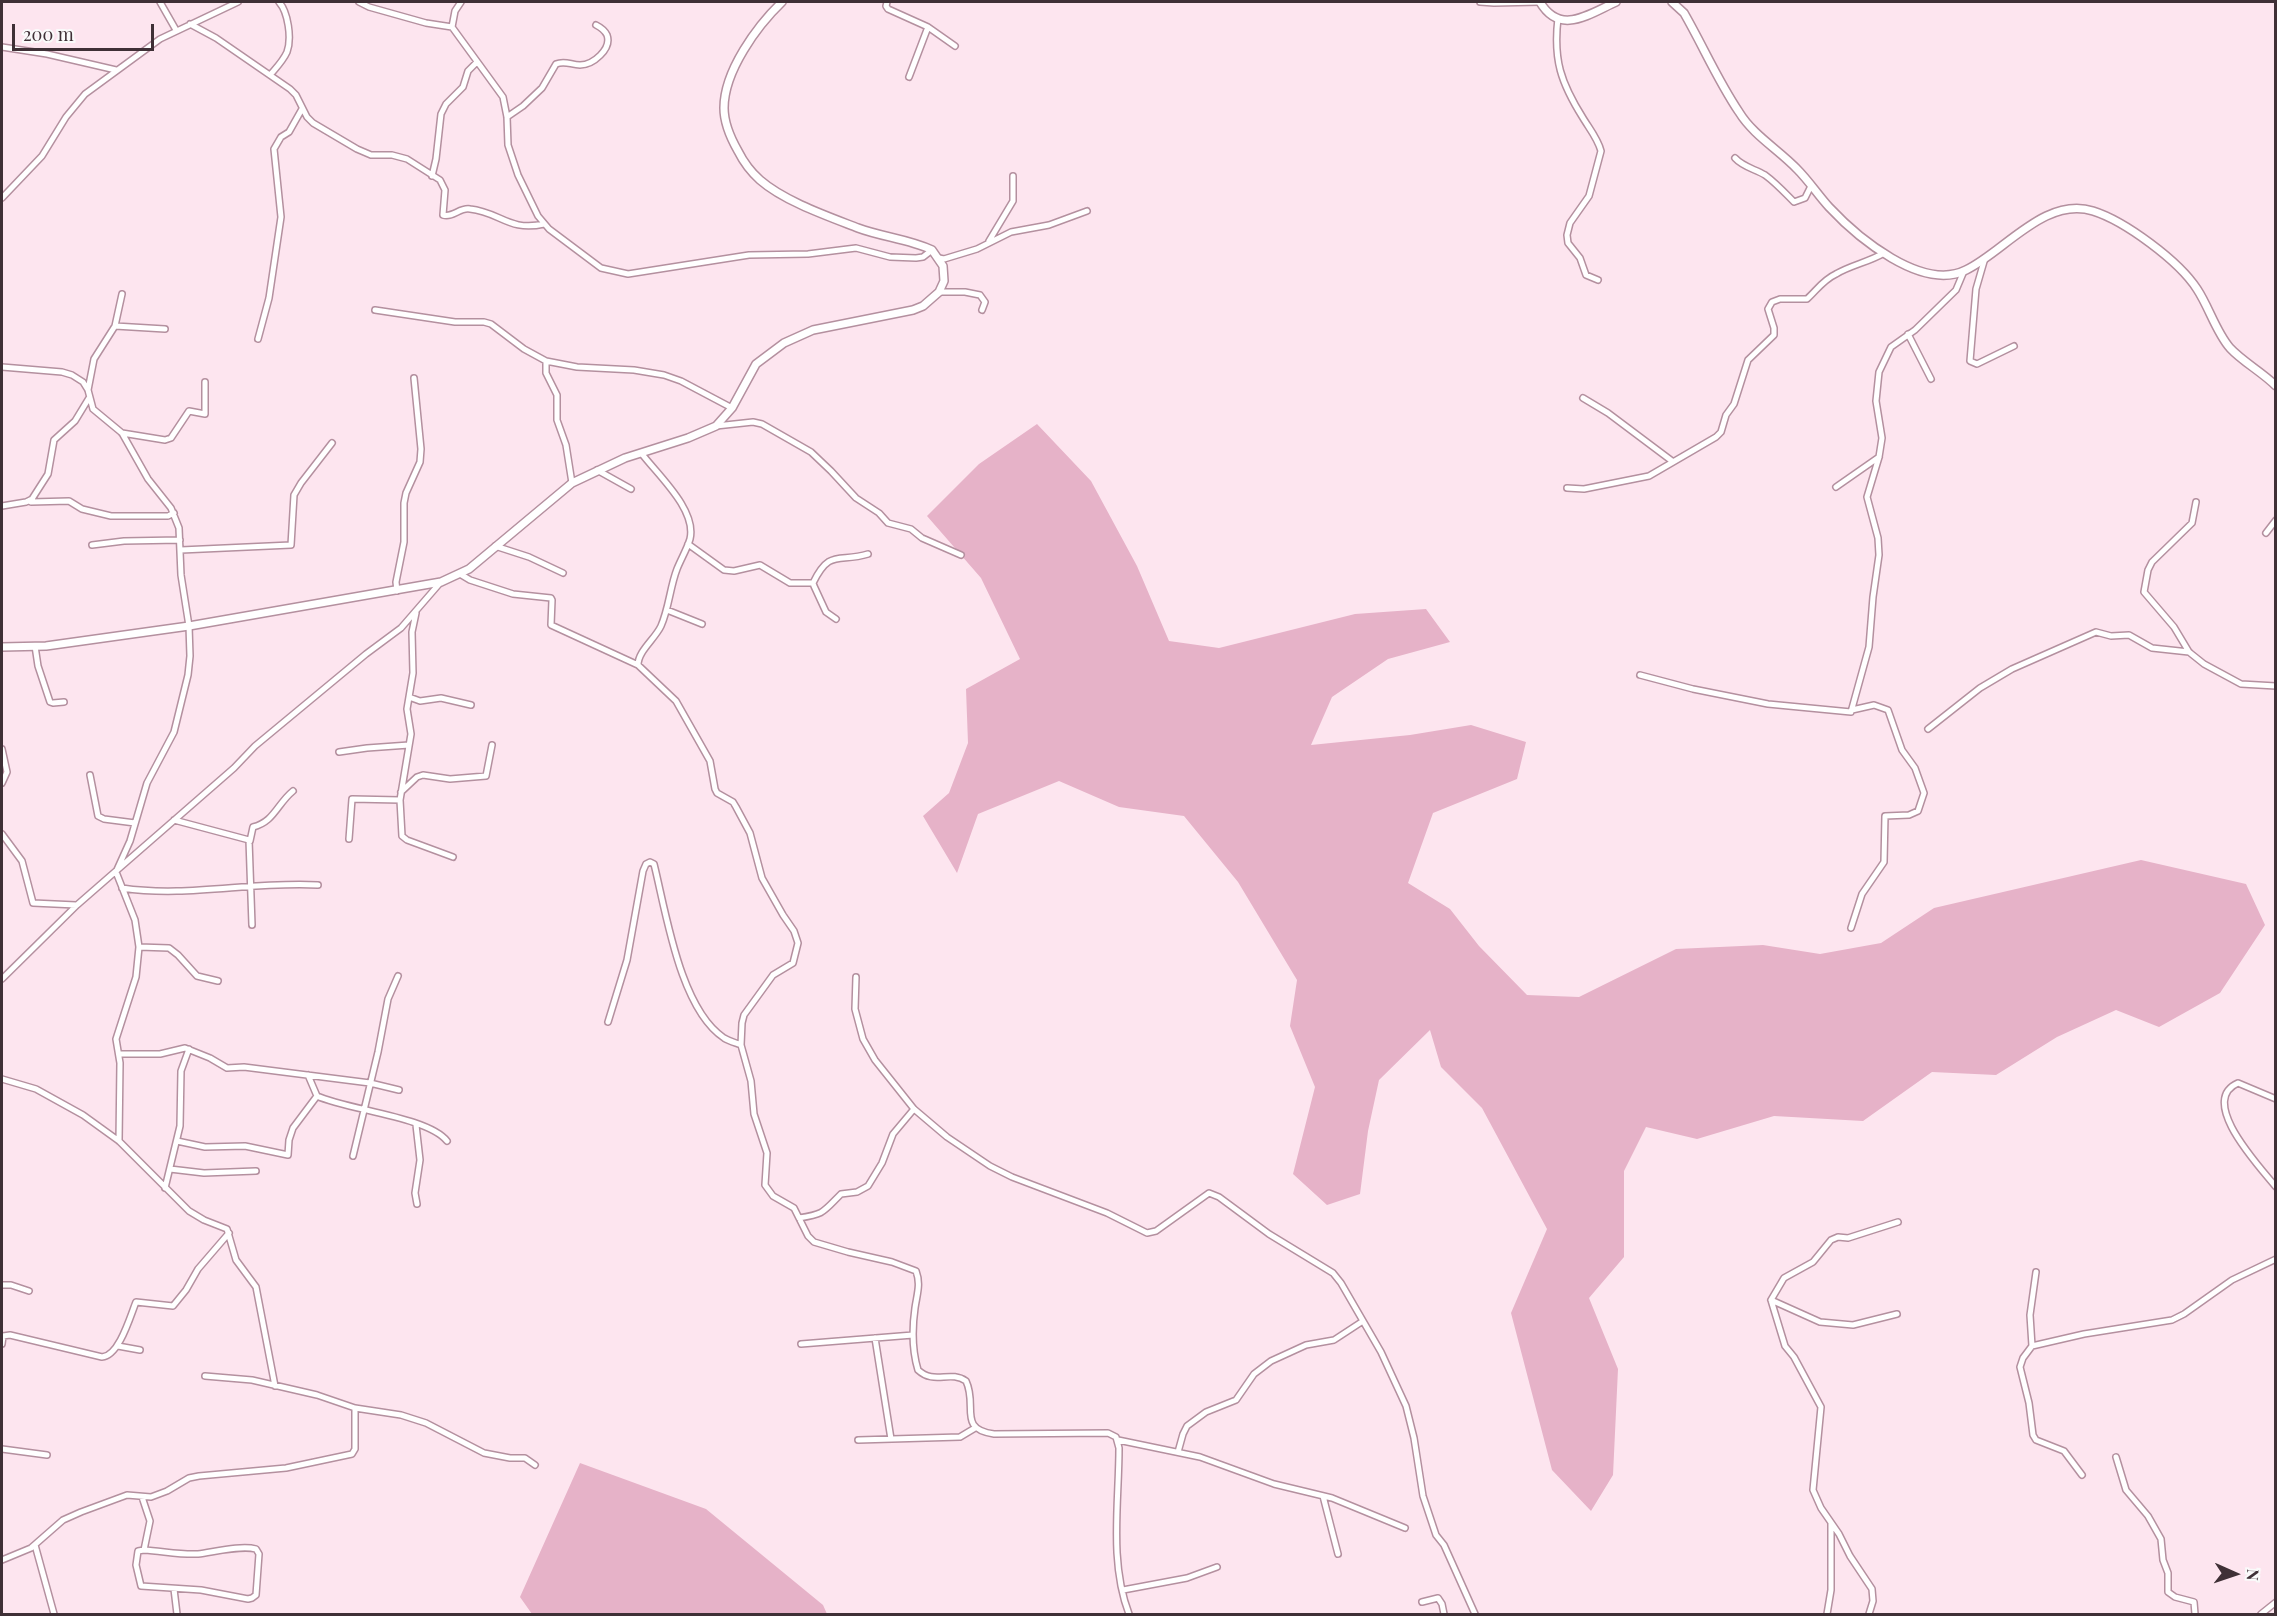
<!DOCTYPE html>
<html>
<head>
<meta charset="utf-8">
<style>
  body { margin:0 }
  #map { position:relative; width:2277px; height:1616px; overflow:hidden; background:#fde5ef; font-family:"Playfair Display",serif }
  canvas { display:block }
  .frame { position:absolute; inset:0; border:3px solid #3f3036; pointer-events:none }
  .north { position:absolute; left:2205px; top:1544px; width:60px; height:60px; -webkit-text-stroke:4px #fafafa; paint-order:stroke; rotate:93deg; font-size:16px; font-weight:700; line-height:24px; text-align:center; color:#3f3036 }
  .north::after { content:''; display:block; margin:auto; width:21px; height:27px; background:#3f3036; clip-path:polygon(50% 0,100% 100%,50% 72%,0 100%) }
  .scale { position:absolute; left:12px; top:24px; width:142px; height:27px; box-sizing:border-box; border:3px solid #3f3036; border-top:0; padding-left:8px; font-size:18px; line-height:21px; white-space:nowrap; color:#3f3036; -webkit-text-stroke:4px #fafafa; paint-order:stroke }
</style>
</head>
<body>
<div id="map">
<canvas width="2277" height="1616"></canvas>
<div class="frame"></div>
<div class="north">N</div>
<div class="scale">200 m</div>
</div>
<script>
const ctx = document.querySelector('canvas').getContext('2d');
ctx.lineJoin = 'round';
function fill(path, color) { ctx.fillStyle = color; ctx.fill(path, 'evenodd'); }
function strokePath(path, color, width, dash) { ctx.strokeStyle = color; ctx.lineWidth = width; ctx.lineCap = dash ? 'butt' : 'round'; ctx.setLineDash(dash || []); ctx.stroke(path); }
const green = new Path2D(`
  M1037 424 1091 481 1137 566 1169 641 1219 648 1355 614 1426 609 1450 642 1388 659 1332 697 1311 745 1410 735 1471 725 1526 742 1517 779 1433 813 1408 883 1450 909 1479 946 1527 995 1579 997 1676 949 1763 945 1820 954 1881 943 1934 908 2141 860 2246 884 2265 925 2220 993 2159 1027 2116 1010 2057 1037 1996 1075 1932 1072 1863 1121 1774 1116 1697 1139 1646 1127 1624 1171V1257L1589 1298 1618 1369 1613 1475 1591 1511 1552 1470 1511 1313 1547 1229 1482 1108 1441 1067 1430 1030 1379 1080 1368 1131 1360 1194 1327 1205 1293 1174 1315 1087 1290 1026 1297 980 1238 882 1184 816 1119 807 1059 781 978 814 957 873 923 816 949 793 968 743 966 689 1020 659 981 578 927 516 979 464Z
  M580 1463 706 1509 823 1605 827 1614H532L520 1597Z`);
const minor = new Path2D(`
  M160 2 176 30
  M359 2 369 7 426 23 452 27
  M461 2 455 11 452 27 503 97 507 117 508 145 518 175 538 216 549 229 601 268 628 274 749 255 808 254 856 248 890 257 916 258 923 257 932 250
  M887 2 886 6 888 9 928 27 955 46
  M1480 2 1494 3 1540 2
  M1558 18C1553 60 1561 83 1583 118 1589 128 1598 139 1601 151L1589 196 1570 223 1567 235 1568 243 1580 258 1586 275 1598 280
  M190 24 216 38 290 89 296 95 307 117 313 123 357 149 371 155H392L407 159 440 180 445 190 443 215C453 218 460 207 470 209 500 212 509 232 544 224
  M2 47 47 54 116 70
  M270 75C276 68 283 61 287 52 292 38 288 12 279 2
  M909 77 928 27
  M507 117 523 106 542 88 556 64C565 60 571 65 580 65 593 65 612 49 607 35 605 31 600 27 596 25
  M1735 158C1743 167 1755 169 1765 175 1776 183 1785 193 1794 202L1805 198 1811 186
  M432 176 436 159 441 114 446 104 463 87 468 71 477 62
  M2 198 42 156 66 117 85 94 160 39 238 2
  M989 241 1013 201V176
  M939 258 944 259 977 249 1011 232 1049 225 1087 211
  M1985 258 1976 289 1970 361 1977 364 2014 346
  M939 292H965L980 295 985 302 982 310
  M375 310 455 322H484L491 324 524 349 546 361V373L557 395V420L566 445 572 483
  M115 326 165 329
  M1908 334 1931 379
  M258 339 269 298 281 217 274 149 281 137 289 132 302 109
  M546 361 577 367 634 370 664 375 681 381 732 408
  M2 367 62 372 72 375 83 382 88 390 93 409 122 433 148 479 171 508 179 528 181 575 189 626 190 656 188 675 174 732 147 783 130 841 116 872 135 920 139 947 136 977 116 1039 120 1063 119 1141
  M88 390 94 359 115 326 122 294
  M1583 398 1608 413 1672 461
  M716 426 753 422 762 424 811 452 831 471 856 498 879 513 888 523 911 529 922 538 961 555
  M122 433 165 440 171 438 189 411 205 414V382
  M642 454C658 475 697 510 690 539 687 549 681 559 677 569 670 587 669 608 661 626 655 639 638 651 638 665L676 701 710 761 715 789 717 793 733 802 736 807 750 833 762 878 783 915 794 931 798 943 793 963 773 975 744 1015 742 1023 741 1045 751 1081 754 1114 767 1153 765 1185 773 1196 794 1208 808 1236 814 1242 848 1252 892 1262 916 1271C921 1284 917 1294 915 1308 912 1329 912 1350 918 1370 934 1385 950 1370 966 1381 978 1406 957 1429 994 1434L1108 1433 1116 1437 1119 1448C1119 1503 1109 1562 1129 1614
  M597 470 631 489
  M1836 487 1879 457
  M1567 488 1584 489 1649 476 1716 437 1721 432 1726 415 1734 404 1748 360 1774 335V328L1768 309 1772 302 1780 299H1807C1817 290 1823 280 1836 274 1851 265 1869 262 1884 253
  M29 501 31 502 69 501 82 509 111 516H168L174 513
  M2196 502 2192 523 2152 562 2148 570 2144 592 2174 627 2189 652 2204 664 2241 684 2276 686
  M2 506 26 502 32 499 48 474 54 440 75 421 89 398
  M2266 533 2276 520
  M688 544 724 570 734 571 760 565 790 583H813
  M92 545 124 541 180 540
  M495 546 529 557 563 573
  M181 550 291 545 294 495 301 483 332 443
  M460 574 470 580 513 594 551 598 552 600 551 625 638 665
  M397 591 396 582 404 542V503L406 493 420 462 421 449 414 378
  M667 610 702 624
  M416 613 412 632 413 673 407 709 411 734 400 800 402 836 407 840 453 857
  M836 619 826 612 814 586 813 583C830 548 839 563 868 554
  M35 646 38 666 50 702 53 703 64 702
  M1640 675 1693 689 1768 704 1851 712 1869 647 1873 597 1879 555 1878 538 1867 497 1879 457 1882 438 1876 401 1879 372 1891 347 1915 330 1956 290 1964 271
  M409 697 420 701 441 698 471 705
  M1928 729 1980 688 2012 669 2096 632 2111 636 2129 635 2152 648 2189 652
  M2 749 7 772 2 783
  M339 752 367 748 409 745
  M90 775 98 816 104 819 135 823
  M401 792 417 777 423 775 450 779 486 776 492 745
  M174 820 249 840 252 925
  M2 834 22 861 33 903 76 905
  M349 839 352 799 400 800
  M250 841 253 827C274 822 277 804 293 791
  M122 888C187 898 252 881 318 885
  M1851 928 1862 894 1884 862 1885 816 1909 815 1918 811 1924 793 1915 768 1902 750 1888 710 1874 705 1852 710
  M139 947 169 948 178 955 197 976 218 981
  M856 977 855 1009 863 1039 875 1060 914 1109 947 1137 990 1166 1012 1177 1107 1213 1147 1233 1156 1231 1209 1193 1219 1197 1269 1234 1333 1273 1341 1283 1381 1352 1406 1406 1414 1438 1423 1496 1436 1535 1444 1545 1475 1614
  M2 979 77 905 234 768 255 746 366 654 401 628 440 583
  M608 1022 627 960 643 871 646 864 650 862 654 864C666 912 680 1009 724 1038 729 1041 736 1043 741 1045
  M120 1054H160L185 1048 210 1058 227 1068 244 1067 370 1083 399 1090
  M308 1075 317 1096C348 1110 428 1117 447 1141
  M2 1079 36 1089 83 1115 119 1141 189 1211 204 1220 227 1229 236 1260 256 1287 275 1386
  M2276 1099 2238 1083C2197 1101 2260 1167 2276 1187
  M416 1125 420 1160 415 1193 417 1204
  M177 1141 205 1147 245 1146 288 1155 289 1140 293 1128 317 1096
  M353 1156 378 1052 388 999 398 976
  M170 1169 204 1173 256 1171
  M165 1188 180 1126 181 1071 189 1049
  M799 1218C825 1214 823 1212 841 1194L857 1192 868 1186 882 1163 893 1134 914 1109
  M2036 1272 2030 1315 2032 1346 2023 1358 2020 1367 2029 1403 2033 1435 2036 1440 2064 1451 2082 1475
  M2 1285H11L29 1291
  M1771 1300 1820 1322 1853 1325 1897 1314
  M875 1338 891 1439
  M2 1344 3 1336 10 1335 102 1357C119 1356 130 1317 136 1302L173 1306 186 1290 198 1269 229 1233
  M801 1344 913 1335
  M118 1346 140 1350
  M2032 1346 2084 1334 2172 1320 2184 1314 2232 1280 2276 1259
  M205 1376 252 1380 317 1395 355 1408 401 1415 426 1423 484 1453 510 1458H525L535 1465
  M858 1440 960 1437 975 1428
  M1118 1440 1200 1457 1274 1484 1332 1498 1405 1528
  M2 1449 47 1455
  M1178 1452 1183 1434 1187 1426 1206 1412 1236 1400 1254 1374 1271 1361 1306 1345 1334 1340 1363 1321
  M2116 1457 2126 1490 2148 1516 2161 1539 2163 1560 2168 1573V1592L2175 1597 2194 1602 2195 1614
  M1323 1496 1338 1554
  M142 1497 150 1521 144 1550 138 1551 136 1565 141 1586 201 1590 248 1599 252 1598 256 1595 259 1554 256 1549C241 1545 214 1552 198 1554 180 1555 162 1551 144 1550
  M35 1545 54 1614
  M2 1560 31 1548 63 1520 81 1512 127 1495 151 1497 167 1491 189 1478 199 1476 286 1468 352 1454 355 1449V1408
  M174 1589 177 1614
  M1123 1590 1187 1578 1217 1567
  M1422 1602 1438 1598 1442 1604 1444 1614
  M1827 1614 1831 1590V1523
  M1869 1614 1873 1601 1872 1589 1850 1556 1839 1534 1821 1508 1813 1490 1821 1407 1794 1357 1785 1346 1771 1300 1784 1278 1813 1262 1831 1240 1838 1237 1848 1238 1898 1222
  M2261 1614 2276 1602`);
const major = new Path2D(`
  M1540 2C1560 36 1589 14 1616 2
  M1672 2 1684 13C1703 46 1718 81 1739 112 1753 135 1779 150 1797 169 1809 181 1818 195 1829 207 1857 237 1922 292 1966 270 2004 252 2045 196 2093 211 2125 221 2179 261 2197 289 2209 307 2216 332 2230 348 2243 362 2262 372 2276 386
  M2 647 46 646 189 626 441 582 469 569 572 483 625 458 688 438 716 426 732 408 756 364 784 343 813 330 913 310 923 306 939 292 944 281 943 266 932 250C909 239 882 237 858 228 827 216 784 201 760 180 751 172 743 161 738 151 730 137 724 123 724 108 724 71 757 26 782 2`);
fill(green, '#e6b2c8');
strokePath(minor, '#b4909f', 8);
strokePath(major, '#b4909f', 10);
strokePath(minor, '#fff', 5);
strokePath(major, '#fff', 7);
</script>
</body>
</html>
